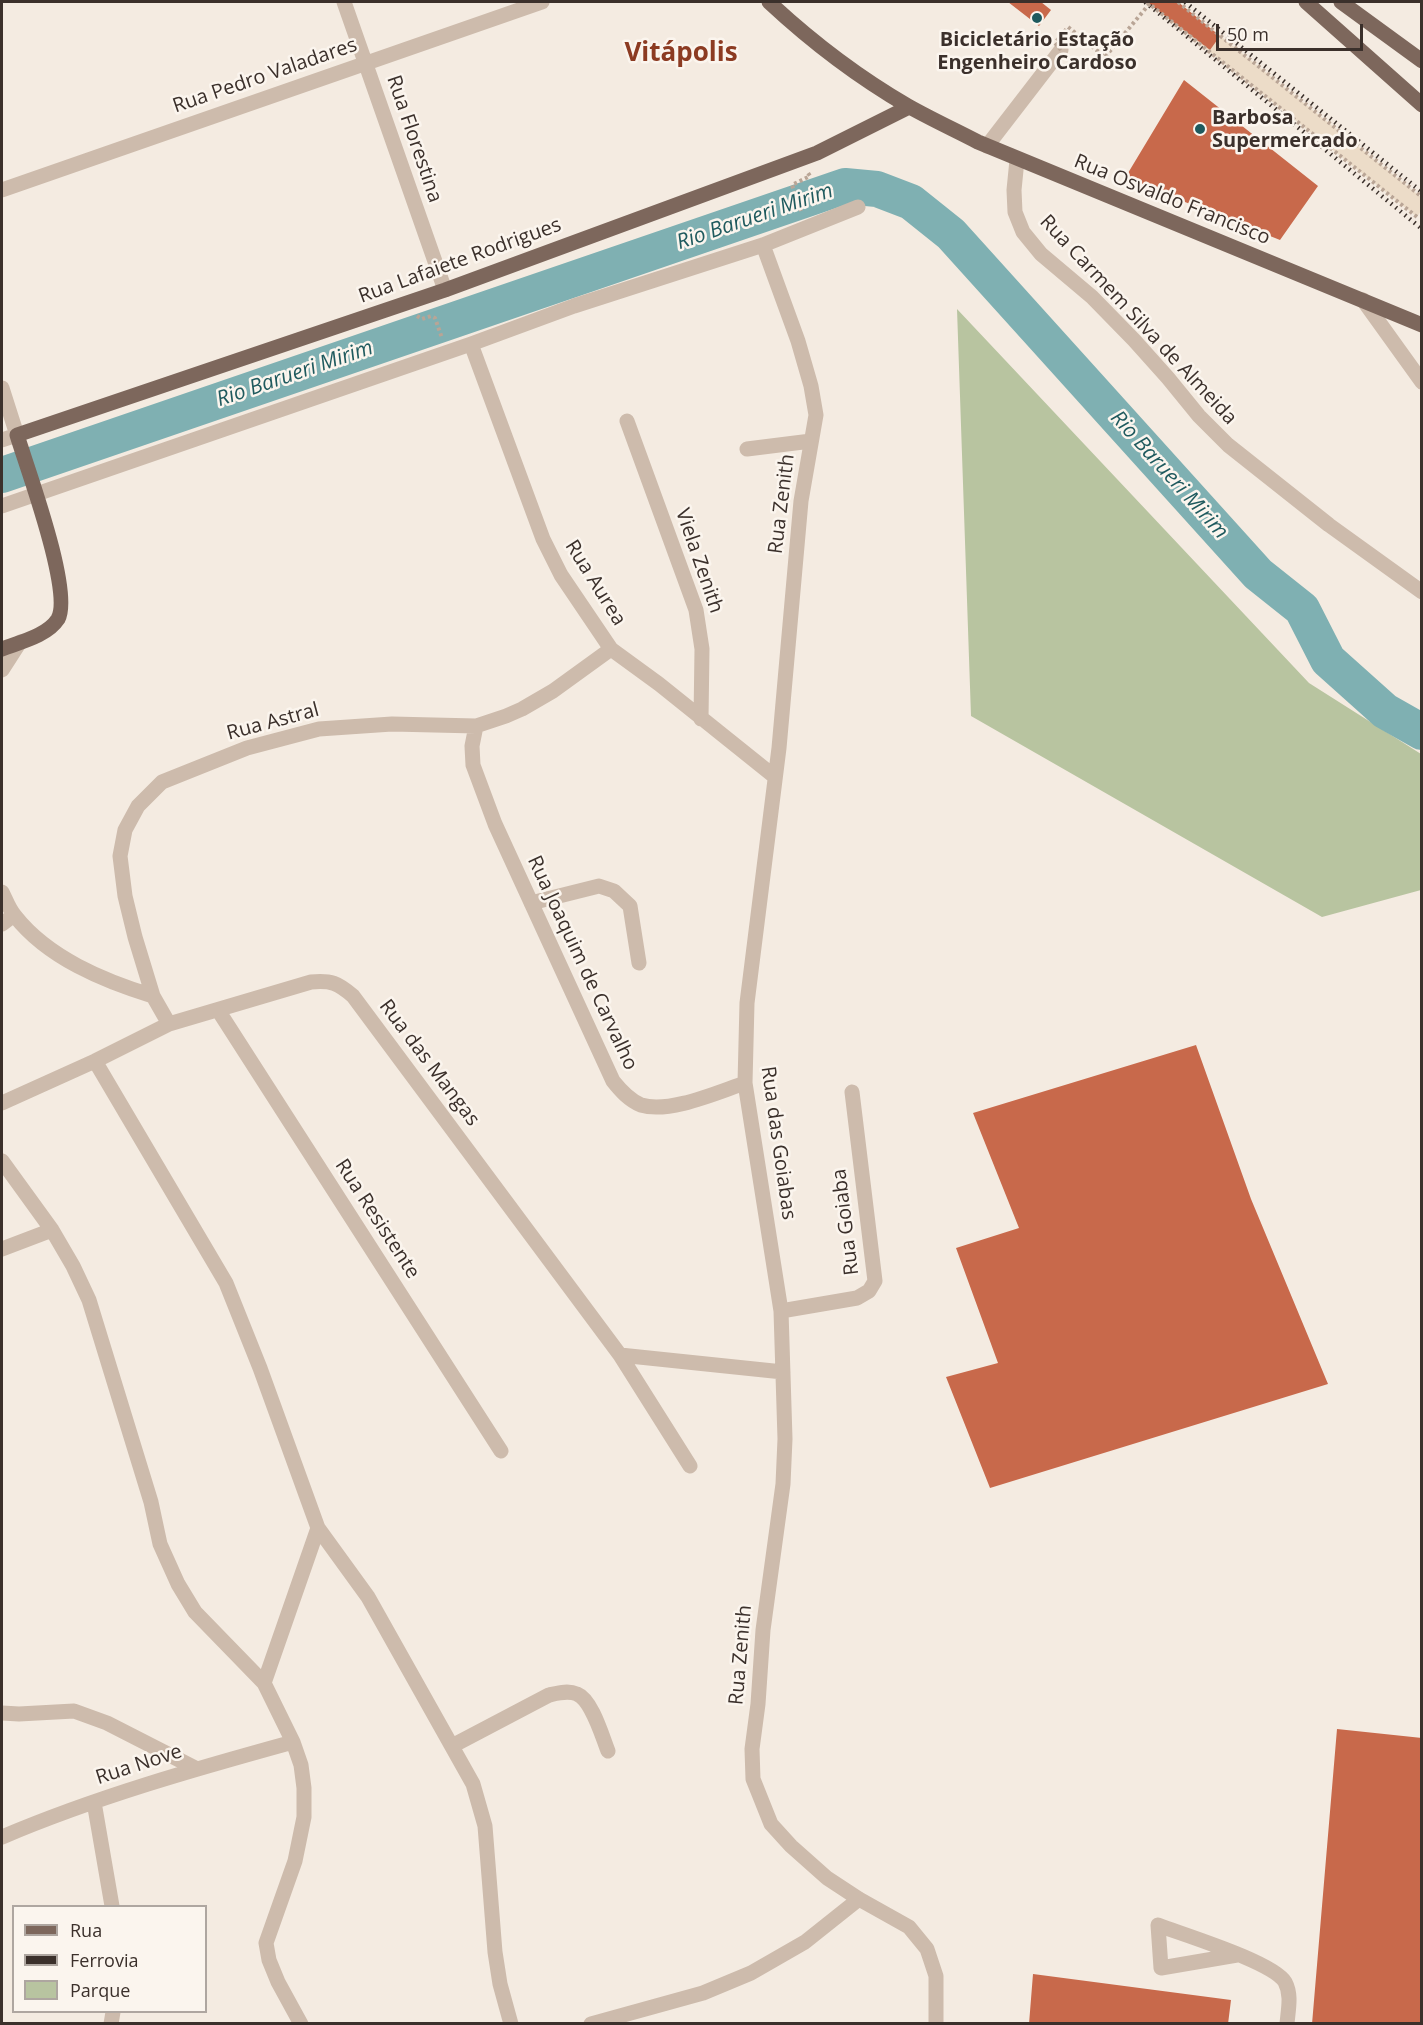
<!DOCTYPE html>
<html>
<head>
<meta charset="utf-8">
<style>
  body { margin:0 }
  #map { position:relative; width:1423px; height:2025px; overflow:hidden; background:#f4ebe1; font-family:"Open Sans",sans-serif }
  canvas { display:block }
  .frame { position:absolute; inset:0; border:3px solid #3b302b; pointer-events:none }
  .legend { position:absolute; left:12px; top:1905px; width:195px; height:108px; box-sizing:border-box; background:#fbf5ee; border:2px solid #aea6a0; margin:0; padding:8px 10px; list-style:none; font-size:18px; color:#3b302b }
  .legend li { display:flex; align-items:center; gap:12px; height:30px }
  .legend b { width:30px; border:2px solid #aea6a0 }
  .scale { position:absolute; left:1216px; top:24px; width:147px; height:27px; box-sizing:border-box; border:3px solid #3b302b; border-top:0; padding-left:8px; font-size:18px; line-height:21px; white-space:nowrap; color:#3b302b; -webkit-text-stroke:4px #fbf5ee; paint-order:stroke }
</style>
</head>
<body>
<div id="map">
<canvas width="1423" height="2025"></canvas>
<div class="frame"></div>
<ul class="legend">
<li><b style="height:8px;background:#7d675c"></b>Rua</li>
<li><b style="height:8px;background:#3b302b"></b>Ferrovia</li>
<li><b style="height:16px;background:#b8c4a0"></b>Parque</li>
</ul>
<div class="scale">50 m</div>
</div>
<script>
const ctx = document.querySelector('canvas').getContext('2d');
ctx.lineJoin = 'round';
function fill(path, color) { ctx.fillStyle = color; ctx.fill(path, 'evenodd'); }
function strokePath(path, color, width, dash) { ctx.strokeStyle = color; ctx.lineWidth = width; ctx.lineCap = dash ? 'butt' : 'round'; ctx.setLineDash(dash || []); ctx.stroke(path); }
function drawText(font, color, halo, rows, align = 'center') {
  ctx.font = font + ' "Open Sans",sans-serif'; ctx.lineWidth = 5; ctx.setLineDash([]); ctx.textBaseline = 'middle'; ctx.strokeStyle = halo; ctx.fillStyle = color; for (const [text, x, y, turn = 0] of rows) {
    ctx.save(); ctx.translate(x, y); ctx.rotate((+turn || 0) * Math.PI / 180); ctx.textAlign = isNaN(turn) ? turn : align; if (halo) ctx.strokeText(text, 0, 0); ctx.fillText(text, 0, 0); ctx.restore();
  }
}
const green = new Path2D(`
  M957 309 1309 683 1421 754V890L1322 917 971 716Z`);
const plaza = new Path2D(`
  M1147 2H1178L1421 197V211L1417 217Z`);
const river = new Path2D(`
  M2 475 845 186 877 189 911 202 951 234 1258 574 1302 609 1328 660 1385 711 1422 732`);
const building = new Path2D(`
  M1008 2H1041L1051 10 1039 26Z
  M1147 2H1178L1220 36 1210 50Z
  M1184 80 1318 186 1280 240 1125 178Z
  M1196 1045 1251 1199 1328 1384 990 1488 946 1377 998 1363 956 1248 1019 1228 973 1113Z
  M1337 1729 1422 1738V2024H1312Z
  M1033 1974 1231 2000 1228 2024H1029Z`);
const path = new Path2D(`
  M1147 2 1417 217
  M1178 2 1422 197
  M801 211 792 185 810 176 808 173
  M417 316 422 319 431 316 435 318 442 338`);
const minor = new Path2D(`
  M344 2 445 290
  M987 146 1061 50
  M1017 160 1014 190 1015 212 1023 232 1041 254 1092 297 1134 340 1168 378 1199 416 1228 445 1329 525 1422 592
  M2 190 542 2
  M763 245 798 341 811 386 816 415 801 501 779 748 747 1003 745 1083 781 1311 785 1439 783 1484 763 1630 758 1704 752 1749 753 1779 771 1824 791 1846 827 1878 859 1899 909 1927 927 1949 936 1976V2024
  M1363 300 1422 382
  M471 344 543 539 561 575 611 649 659 684 775 777
  M2 388 17 435 2 440
  M627 421 696 610 702 649 701 719
  M747 449 811 441
  M2 506 471 344 574 306 763 245 858 207
  M2 670 20 642
  M476 726 472 746 473 765 495 824 613 1081C621 1091 629 1100 641 1105 669 1114 718 1092 745 1083
  M2 892C6 900 9 909 15 916 48 958 104 981 153 996
  M531 903 599 886 614 891 630 906 639 963
  M2 924 14 915
  M218 1010 501 1451
  M169 1024 153 996 135 937 125 896 120 856 125 830 138 806 162 782 247 748 319 729 392 724 476 726 506 716 522 709 553 691 611 649
  M95 1061 226 1283 260 1368 318 1528 368 1597 473 1784 485 1826 495 1952 500 1984 511 2024
  M2 1103 95 1061 169 1024 311 982C331 980 338 983 353 996L620 1355 690 1466
  M2 1161 52 1230 73 1266 89 1300 151 1502 160 1544 178 1584 195 1612 264 1683 293 1742 301 1765 304 1788V1817L295 1861 266 1943 269 1960 278 1982 301 2024
  M2 1249 52 1230
  M781 1311 857 1298 869 1291 875 1281 852 1092
  M620 1355 783 1372
  M264 1683 318 1528
  M2 1713 19 1714 74 1711 107 1723 197 1769
  M452 1746 549 1695C558 1693 568 1690 577 1694 592 1700 602 1736 608 1751
  M94 1802 112 1906
  M2 1837C96 1797 195 1769 293 1742
  M1237 1955 1161 1968 1158 1925C1184 1935 1273 1962 1285 1982 1292 1995 1288 2010 1287 2024
  M111 2024 113 2012
  M591 2024 703 1993 751 1973 805 1942 859 1899`);
const major = new Path2D(`
  M769 2C812 42 858 77 908 106 931 119 955 130 978 142L1422 325
  M1306 2 1422 105
  M1341 2 1422 61
  M2 649C20 642 47 636 58 619 73 592 27 468 17 435L445 290 817 153 909 107`);
const rail = new Path2D(`
  M1145 2 1422 229
  M1185 2 1422 192`);
const pathBridge = new Path2D(`
  M1061 50 1055 43 1068 27 1105 57 1151 2`);
const markers = [
  [1037,18,6,"#1f5a5e"],
  [1200,129,6,"#1f5a5e"]
];
const poiNames = [
  ["Bicicletário Estação",1037,40],
  ["Engenheiro Cardoso",1037,63],
  ["Barbosa",1212,118,"left"],
  ["Supermercado",1212,141,"left"]
];
const streetNames = [
  ["Rua Pedro Valadares",265,76,-19],
  ["Rua Florestina",414,139,71],
  ["Rua Osvaldo Francisco",1172,200,22],
  ["Rua Lafaiete Rodrigues",460,261,-20],
  ["Rua Carmem Silva de Almeida",1138,320,47],
  ["Rua Zenith",782,504,-83],
  ["Viela Zenith",699,561,71],
  ["Rua Aurea",595,583,58],
  ["Rua Astral",273,722,-15],
  ["Rua Joaquim de Carvalho",582,963,65],
  ["Rua das Mangas",429,1063,53],
  ["Rua das Goiabas",778,1143,82],
  ["Rua Resistente",377,1219,57],
  ["Rua Goiaba",846,1222,-97],
  ["Rua Zenith",741,1655,-85],
  ["Rua Nove",139,1765,-18]
];
const waterNames = [
  ["Rio Barueri Mirim",755,217,-19],
  ["Rio Barueri Mirim",295,374,-19],
  ["Rio Barueri Mirim",1169,475,48]
];
const districtNames = [
  ["Vitápolis",681,54]
];
fill(green, '#b8c4a0');
fill(plaza, '#ecdcc8');
strokePath(river, '#7fb0b2', 36);
fill(building, '#c8694b');
strokePath(path, '#b9a596', 4, [3, 3]);
strokePath(minor, '#cdbbac', 15);
strokePath(major, '#7d675c', 15);
strokePath(rail, '#3b302b', 4.5, [1.5, 4.5]);
strokePath(pathBridge, '#b9a596', 4, [3, 3]);
for (const [x, y, r, color] of markers) { const dot = new Path2D(); dot.arc(x, y, r, 0, 2 * Math.PI); ctx.fillStyle = color; ctx.fill(dot); strokePath(dot, '#fbf5ee', 2); }
drawText('bold 20px', '#3b302b', '#fbf5ee', poiNames);
drawText('20px', '#3b302b', '#fbf5ee', streetNames);
drawText('italic 21px', '#1f5a5e', '#fbf5ee', waterNames);
drawText('bold 26px', '#8c3b22', '#fbf5ee', districtNames);
</script>
</body>
</html>
